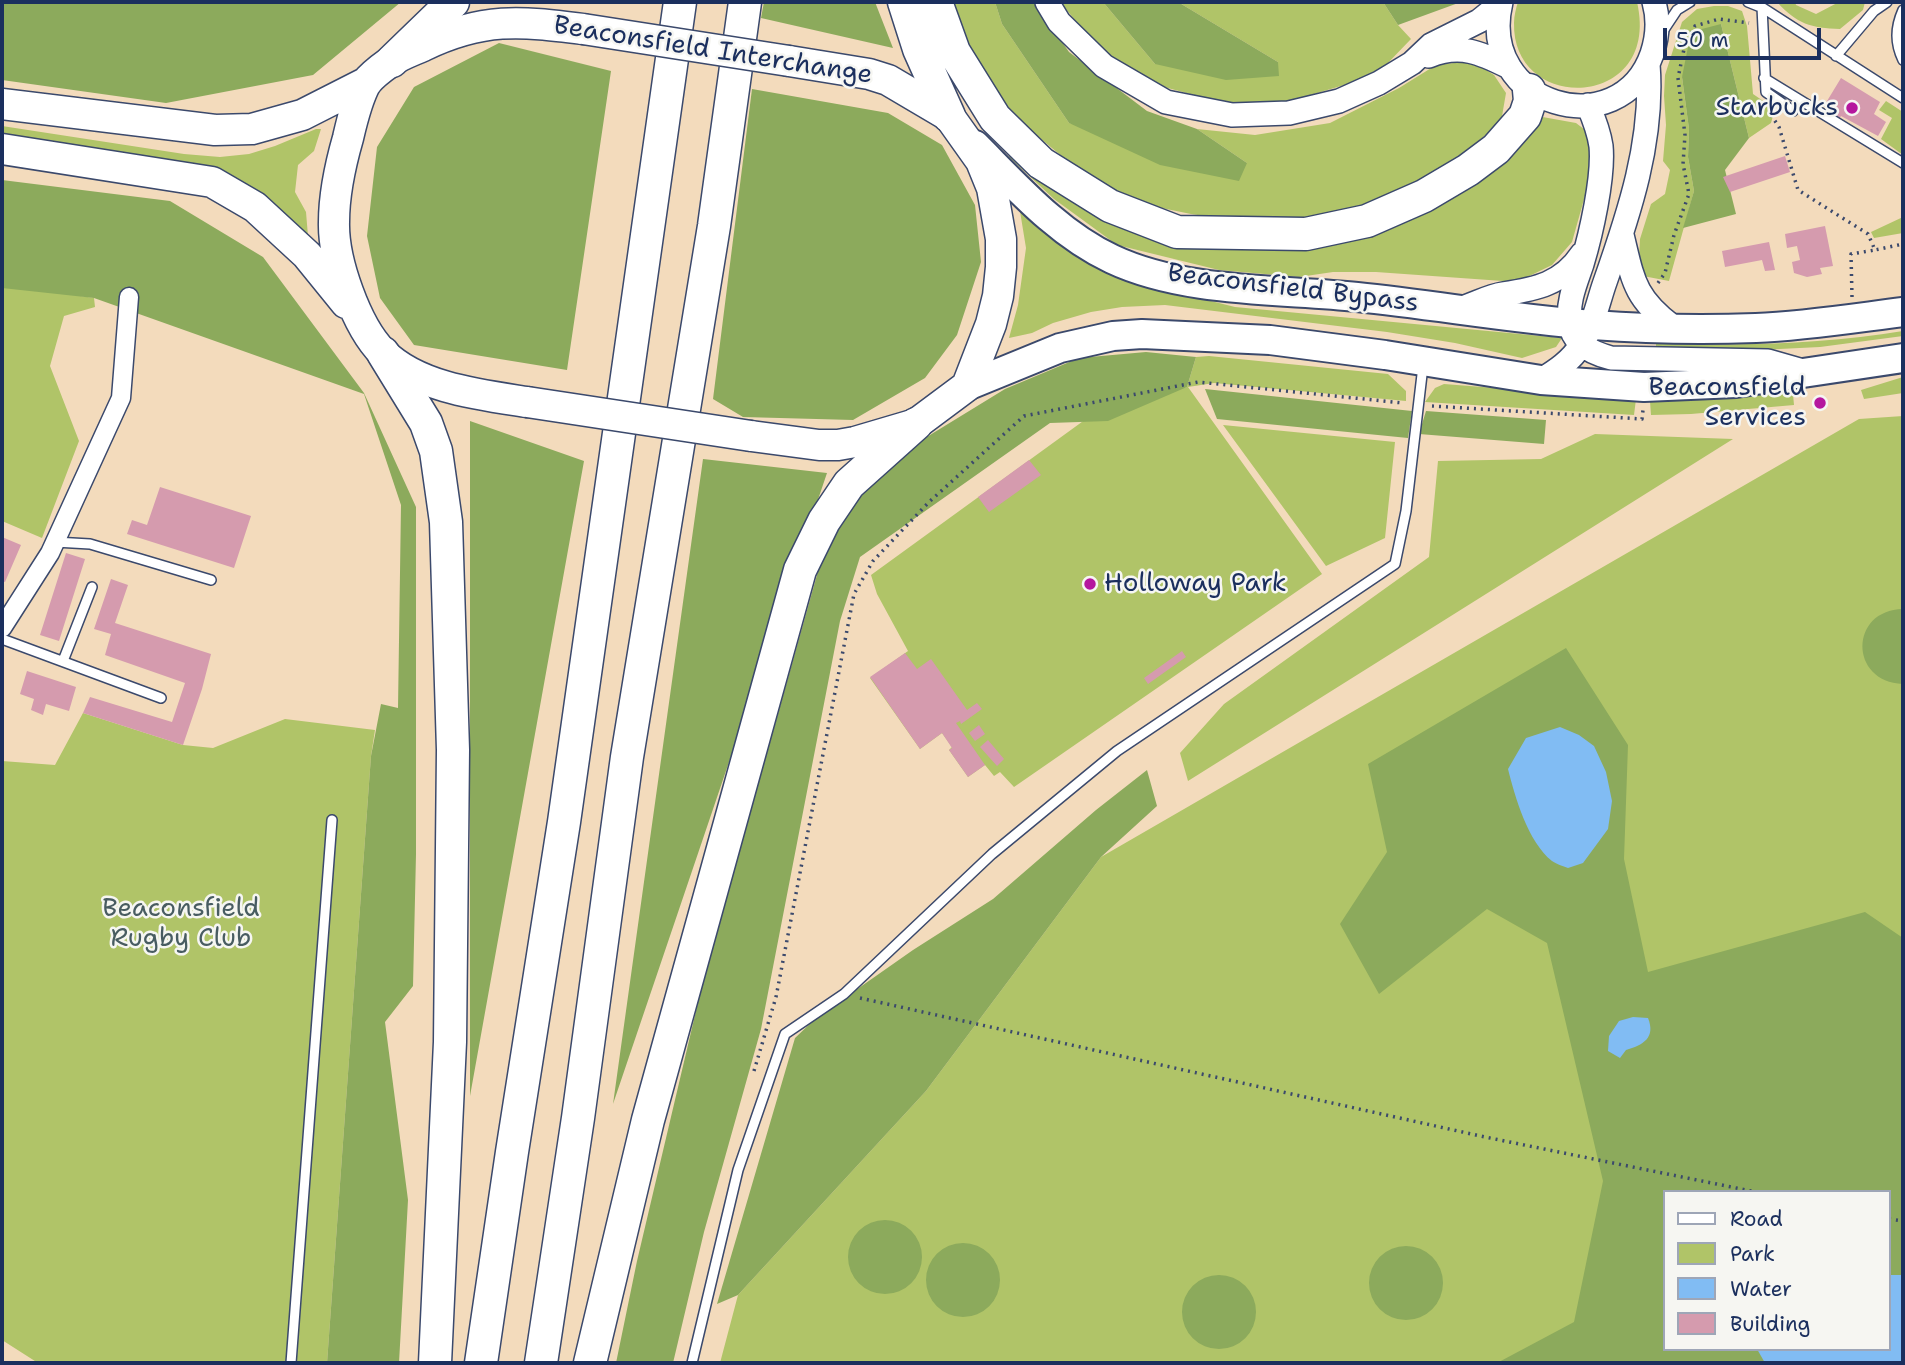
<!DOCTYPE html>
<html>
<head>
<meta charset="utf-8">
<style>
  body { margin:0 }
  #map { position:relative; width:1905px; height:1365px; overflow:hidden; background:#f3dbbc; font-family:"Shantell Sans",sans-serif }
  canvas { display:block }
  .frame { position:absolute; inset:0; border:4px solid #1b2f5e; pointer-events:none }
  .legend { position:absolute; left:1663px; top:1190px; width:228px; height:161px; box-sizing:border-box; background:#f6f6f2; border:2px solid #9ea6b7; margin:0; padding:9px 12px; list-style:none; font-size:21px; color:#1b2f5e }
  .legend li { display:flex; align-items:center; gap:14px; height:35px }
  .legend b { width:35px; border:2px solid #9ea6b7 }
  .scale { position:absolute; left:1663px; top:28px; width:158px; height:32px; box-sizing:border-box; border:4px solid #1b2f5e; border-top:0; padding-left:9px; font-size:21px; line-height:24px; white-space:nowrap; color:#1b2f5e; -webkit-text-stroke:5px #f6f6f2; paint-order:stroke }
</style>
</head>
<body>
<div id="map">
<canvas width="1905" height="1365"></canvas>
<div class="frame"></div>
<ul class="legend">
<li><b style="height:9px;background:#fff"></b>Road</li>
<li><b style="height:19px;background:#b0c468"></b>Park</li>
<li><b style="height:19px;background:#81bcf3"></b>Water</li>
<li><b style="height:19px;background:#d59bae"></b>Building</li>
</ul>
<div class="scale">50 m</div>
</div>
<script>
const ctx = document.querySelector('canvas').getContext('2d');
ctx.lineJoin = 'round';
function fill(path, color) { ctx.fillStyle = color; ctx.fill(path, 'evenodd'); }
function strokePath(path, color, width, dash) { ctx.strokeStyle = color; ctx.lineWidth = width; ctx.lineCap = dash ? 'butt' : 'round'; ctx.setLineDash(dash || []); ctx.stroke(path); }
function drawText(font, color, halo, rows, align = 'center') {
  ctx.font = font + ' "Shantell Sans",sans-serif'; ctx.lineWidth = 5; ctx.setLineDash([]); ctx.textBaseline = 'middle'; ctx.strokeStyle = halo; ctx.fillStyle = color; for (const [text, x, y, turn = 0] of rows) {
    ctx.save(); ctx.translate(x, y); ctx.rotate((+turn || 0) * Math.PI / 180); ctx.textAlign = isNaN(turn) ? turn : align; if (halo) ctx.strokeText(text, 0, 0); ctx.fillText(text, 0, 0); ctx.restore();
  }
}
const green = new Path2D(`
  M947 2H995L1002 24 1069 123 1247 163 1197 129 1255 135 1330 123 1399 88 1436 65 1472 61 1494 75 1506 93 1501 122 1457 159 1412 185 1356 208 1298 221 1244 222 1191 214 1137 203 1092 181 1007 111 979 71Z
  M1060 2H1103L1155 64 1278 62 1178 2H1383L1398 25 1411 39 1385 66 1351 83 1290 101 1261 105 1224 103 1164 87 1128 69 1093 42Z
  M1518 2H1637C1662 110 1512 115 1514 23 1514 16 1516 8 1518 2Z
  M1777 2H1795L1796 5 1816 14 1839 2H1865L1863 10 1840 29C1811 28 1797 24 1777 2Z
  M1714 6H1728L1742 11 1747 26 1753 94 1775 109 1771 123 1749 138 1721 24 1682 77 1689 129 1688 157 1694 191 1669 281 1643 276 1639 257 1640 239 1651 204 1665 194 1670 170 1663 161 1666 125 1664 96 1665 75 1682 22 1697 9Z
  M1886 101 1903 112V155L1881 139 1892 118 1879 110Z
  M1537 116 1576 123 1593 136 1597 153 1572 242 1552 265 1517 282 1376 272H1333L1299 277 1219 270 1117 245 1054 199 1009 157 1013 149 1182 242 1231 249H1279L1474 180 1520 147Z
  M2 126 184 154 220 157 249 154 275 146 316 129H321L314 151 298 165 295 192 306 212 309 248 258 202 2 141Z
  M1018 199 1175 292 1235 307 1562 338 1556 347 1522 358 1455 343 1387 332 1165 305 1122 307 1091 312 1053 323 1032 333 1009 338 1018 305 1026 248Z
  M1903 217V233L1874 238 1871 232Z
  M2 284 94 298 95 307 64 316 50 366 79 441 42 538 2 521Z
  M1903 331V336L1820 347 1759 350 1656 349V342C1738 347 1822 344 1903 331Z
  M1209 356 1388 374 1406 391V401L1214 383 1188 387 1322 574 1014 787 1000 772 994 776 985 765 968 777 949 750 952 747 942 733 920 749 870 678 908 651 877 594 871 575 1097 411 1187 387 1196 357Z
  M1903 377V393L1864 399 1861 390Z
  M1444 384 1636 399 1634 415 1425 402 1435 388Z
  M1756 393 1793 394 1794 405 1691 414 1651 415 1650 401Z
  M1903 416V1363H720L738 1295 926 1091 1101 857 1859 419ZM1665 1192H1889V1349H1665Z
  M1223 425 1395 442 1385 538 1326 566Z
  M1595 434 1733 439 1188 781 1180 753 1224 704 1429 557 1438 461 1541 459Z
  M83 713 183 745 213 748 285 719 375 730 371 756 327 1363H38L2 1340V761L55 765Z`);
const forest = new Path2D(`
  M2 2H401L313 75 166 103 2 80Z
  M764 2H875L893 48 761 18Z
  M995 2H1034L1069 52 1147 111 1197 129 1247 163 1239 181 1160 165 1069 123 1002 24Z
  M1103 2H1178L1278 62 1279 76 1226 80 1155 64Z
  M1383 2H1461L1398 25Z
  M1721 24 1749 138 1725 170 1736 214 1683 228 1694 191 1688 157 1689 129 1682 77 1688 47 1698 30Z
  M499 43 611 71 567 370 414 345 380 298 367 236 377 147 414 87Z
  M752 89 888 113 942 145 975 205 981 262 957 335 925 378 853 420 743 417 713 399Z
  M2 180 170 201 263 257 364 393 416 507V854L413 986 385 1022 408 1200 399 1363H327L371 756 381 704 398 708 401 505 364 394 94 298 2 288Z
  M1146 352 1196 357 1187 387 1108 421 1050 423 860 557 840 621 761 1029 704 1232 673 1363H616L637 1261 704 977 824 550 856 490 912 446 1005 389 1079 358Z
  M1205 389 1412 411 1408 438 1217 419Z
  M1426 411 1546 420 1544 444 1419 434Z
  M470 421 584 461 470 1096Z
  M703 459 827 473 613 1104Z
  M1903 609V684C1849 682 1849 610 1903 609Z
  M1566 648 1628 745 1624 859 1648 972 1865 912 1903 938V1363H1497L1574 1322 1603 1181 1547 943 1487 909 1379 994 1340 924 1387 852 1368 764ZM1665 1192H1889V1349H1665Z
  M1147 770 1157 806 1101 857 926 1091 738 1295 717 1304 795 1038 816 1018 913 950 993 899 1096 810Z
  M848 1257a37 37 0 1 1 74 0a37 37 0 1 1-74 0Z
  M926 1280a37 37 0 1 1 74 0a37 37 0 1 1-74 0Z
  M1369 1283a37 37 0 1 1 74 0a37 37 0 1 1-74 0Z
  M1182 1312a37 37 0 1 1 74 0a37 37 0 1 1-74 0Z`);
const water = new Path2D(`
  M1560 727 1579 735 1594 746 1606 772 1612 801 1608 829 1583 863 1568 868C1563 866 1556 864 1552 861 1528 842 1515 797 1508 769L1526 738Z
  M1633 1017 1648 1018C1656 1038 1643 1045 1626 1050L1620 1058 1608 1051 1609 1036 1619 1021Z
  M1889 1275H1903V1363H1765L1757 1349H1889Z`);
const building = new Path2D(`
  M1841 78 1880 102 1874 114 1886 122 1878 136 1841 116 1836 125 1826 118 1831 110 1824 106Z
  M1785 156 1790 172 1730 192 1723 177Z
  M1825 226 1833 266 1820 268 1822 274 1807 277 1794 273 1792 262 1800 260 1797 246 1787 248 1785 234Z
  M1769 242 1775 270 1765 271 1762 260 1725 267 1722 251Z
  M1029 460 1041 475 989 512 978 497Z
  M160 487 251 516 234 568 127 534 132 520 147 525Z
  M2 537 21 545 5 582 2 581Z
  M66 553 85 559 59 641 40 635Z
  M111 579 128 585 115 623 211 654 202 689 183 745 83 713 90 697 172 722 185 683 105 655 111 634 94 629Z
  M1182 651 1186 657 1148 684 1144 678Z
  M905 653 917 669 931 659 967 710 977 703 982 709 961 724 960 721 956 723 985 765 968 777 949 750 952 748 942 733 920 749 870 677Z
  M27 671 76 687 69 711 46 704 43 715 31 710 34 699 20 694Z
  M979 725 985 734 975 741 969 733Z
  M988 740 1004 759 997 766 980 747Z`);
const path = new Path2D(`
  M1771 115 1779 127 1798 190 1868 234 1875 250 1903 244
  M1658 283 1665 273 1674 235 1689 194 1683 164 1685 135 1678 78 1684 49 1695 26 1719 19 1749 23
  M1852 297 1851 254 1875 250
  M1432 406 1642 419 1643 410
  M860 998 1485 1137 1756 1192
  M754 1071 776 997 854 594 873 561 929 502 1024 416 1198 382 1403 403
  M1889 1219 1903 1221`);
const service = new Path2D(`
  M1748 2 1763 8 1903 98
  M1762 7 1766 92 1793 111
  M1903 10C1895 28 1895 43 1903 60
  M1663 31 1677 10 1690 2
  M1836 56 1874 11 1887 2
  M1764 78 1903 163
  M55 542 90 544 211 580
  M2 639 161 698
  M63 661 92 587
  M291 1363 332 820
  M692 1363 738 1170 785 1034 844 994 992 854 1117 751 1395 564 1406 511 1423 366`);
const minor = new Path2D(`
  M2 628 50 553 121 398 129 297`);
const tertiary = new Path2D(`
  M1047 2 1059 22 1104 66 1166 102 1232 115 1289 113 1339 101 1379 83 1412 63 1431 45 1479 21 1500 4
  M1501 2C1476 107 1620 146 1652 54 1658 36 1659 20 1654 2
  M1429 56C1460 43 1481 53 1509 67
  M1588 105C1594 119 1599 132 1601 146 1604 177 1591 234 1582 264 1576 282 1567 302 1570 322 1572 344 1592 353 1611 358L1768 361 1803 371
  M1622 235C1633 280 1634 298 1673 327
  M1462 308C1475 304 1489 296 1503 294 1536 289 1562 284 1582 254
  M1541 380C1556 371 1571 361 1581 345 1593 327 1597 306 1604 285 1629 214 1654 140 1648 64`);
const primary = new Path2D(`
  M975 145C1016 186 1058 234 1112 259 1184 293 1279 289 1357 297 1435 305 1514 319 1593 325 1646 329 1702 330 1756 328 1805 326 1855 318 1903 312
  M967 386 1060 348 1113 336 1142 334 1270 340 1385 355 1541 380 1644 387 1736 383 1903 358`);
const trunk = new Path2D(`
  M2 104 215 130 252 129 302 115 367 82
  M2 149 212 182 255 207 307 255 346 303
  M527 402C481 395 418 388 383 353 356 326 333 260 334 222 334 193 340 166 348 138 352 121 357 99 366 83 371 76 383 67 390 62 400 55 412 51 423 46 483 17 520 21 583 29
  M751 436 819 445H838L855 442 916 424 967 386 991 324 998 296 1001 267V239L992 188 981 161 949 116 888 80 869 74 789 61`);
const motorway = new Path2D(`
  M904 2 919 49 949 116
  M936 2 954 52 995 118 1041 163 1110 206 1177 232 1306 234 1367 221 1424 196 1468 170 1496 149 1525 116 1530 101 1529 90
  M392 61 453 2
  M383 353 426 423 436 451 446 522 453 750 450 1042 435 1363
  M481 1363 512 1152 564 822 680 2
  M541 1363 578 1118 627 757 714 226 745 2
  M590 1363 648 1120 800 570 824 521 849 484 916 424`);
const trunkBridge = new Path2D(`
  M583 29 789 61
  M527 402 751 436`);
const markers = [
  [1852,108,7,"#b5179e"],
  [1820,403,7,"#b5179e"],
  [1090,584,7,"#b5179e"]
];
const streetNames = [
  ["Beaconsfield Interchange",713,51,9],
  ["Beaconsfield Bypass",1293,289,7]
];
const poiNames = [
  ["Starbucks",1838,108],
  ["Beaconsfield",1806,388],
  ["Services",1806,418],
  ["Holloway Park",1104,584,"left"]
];
const parkNames = [
  ["Beaconsfield",181,909],
  ["Rugby Club",181,939]
];
fill(green, '#b0c468');
fill(forest, '#8caa5c');
fill(water, '#81bcf3');
fill(building, '#d59bae');
strokePath(service, '#3b496c', 12);
strokePath(minor, '#3b496c', 21);
strokePath(tertiary, '#3b496c', 26);
strokePath(primary, '#3b496c', 32);
strokePath(trunk, '#3b496c', 33);
strokePath(motorway, '#3b496c', 35);
strokePath(path, '#3b496c', 3.5, [2, 5]);
strokePath(service, '#fff', 9);
strokePath(minor, '#fff', 18);
strokePath(tertiary, '#fff', 23);
strokePath(primary, '#fff', 28);
strokePath(trunk, '#fff', 30);
strokePath(motorway, '#fff', 32);
strokePath(trunkBridge, '#3b496c', 33, []);
strokePath(trunkBridge, '#fff', 30);
for (const [x, y, r, color] of markers) { const dot = new Path2D(); dot.arc(x, y, r, 0, 2 * Math.PI); ctx.fillStyle = color; ctx.fill(dot); strokePath(dot, '#f6f6f2', 2.5); }
drawText('26px', '#1b2f5e', '#f6f6f2', streetNames);
drawText('26px', '#1b2f5e', '#f6f6f2', poiNames, 'right');
drawText('26px', '#485c61', '#f6f6f2', parkNames);
</script>
</body>
</html>
